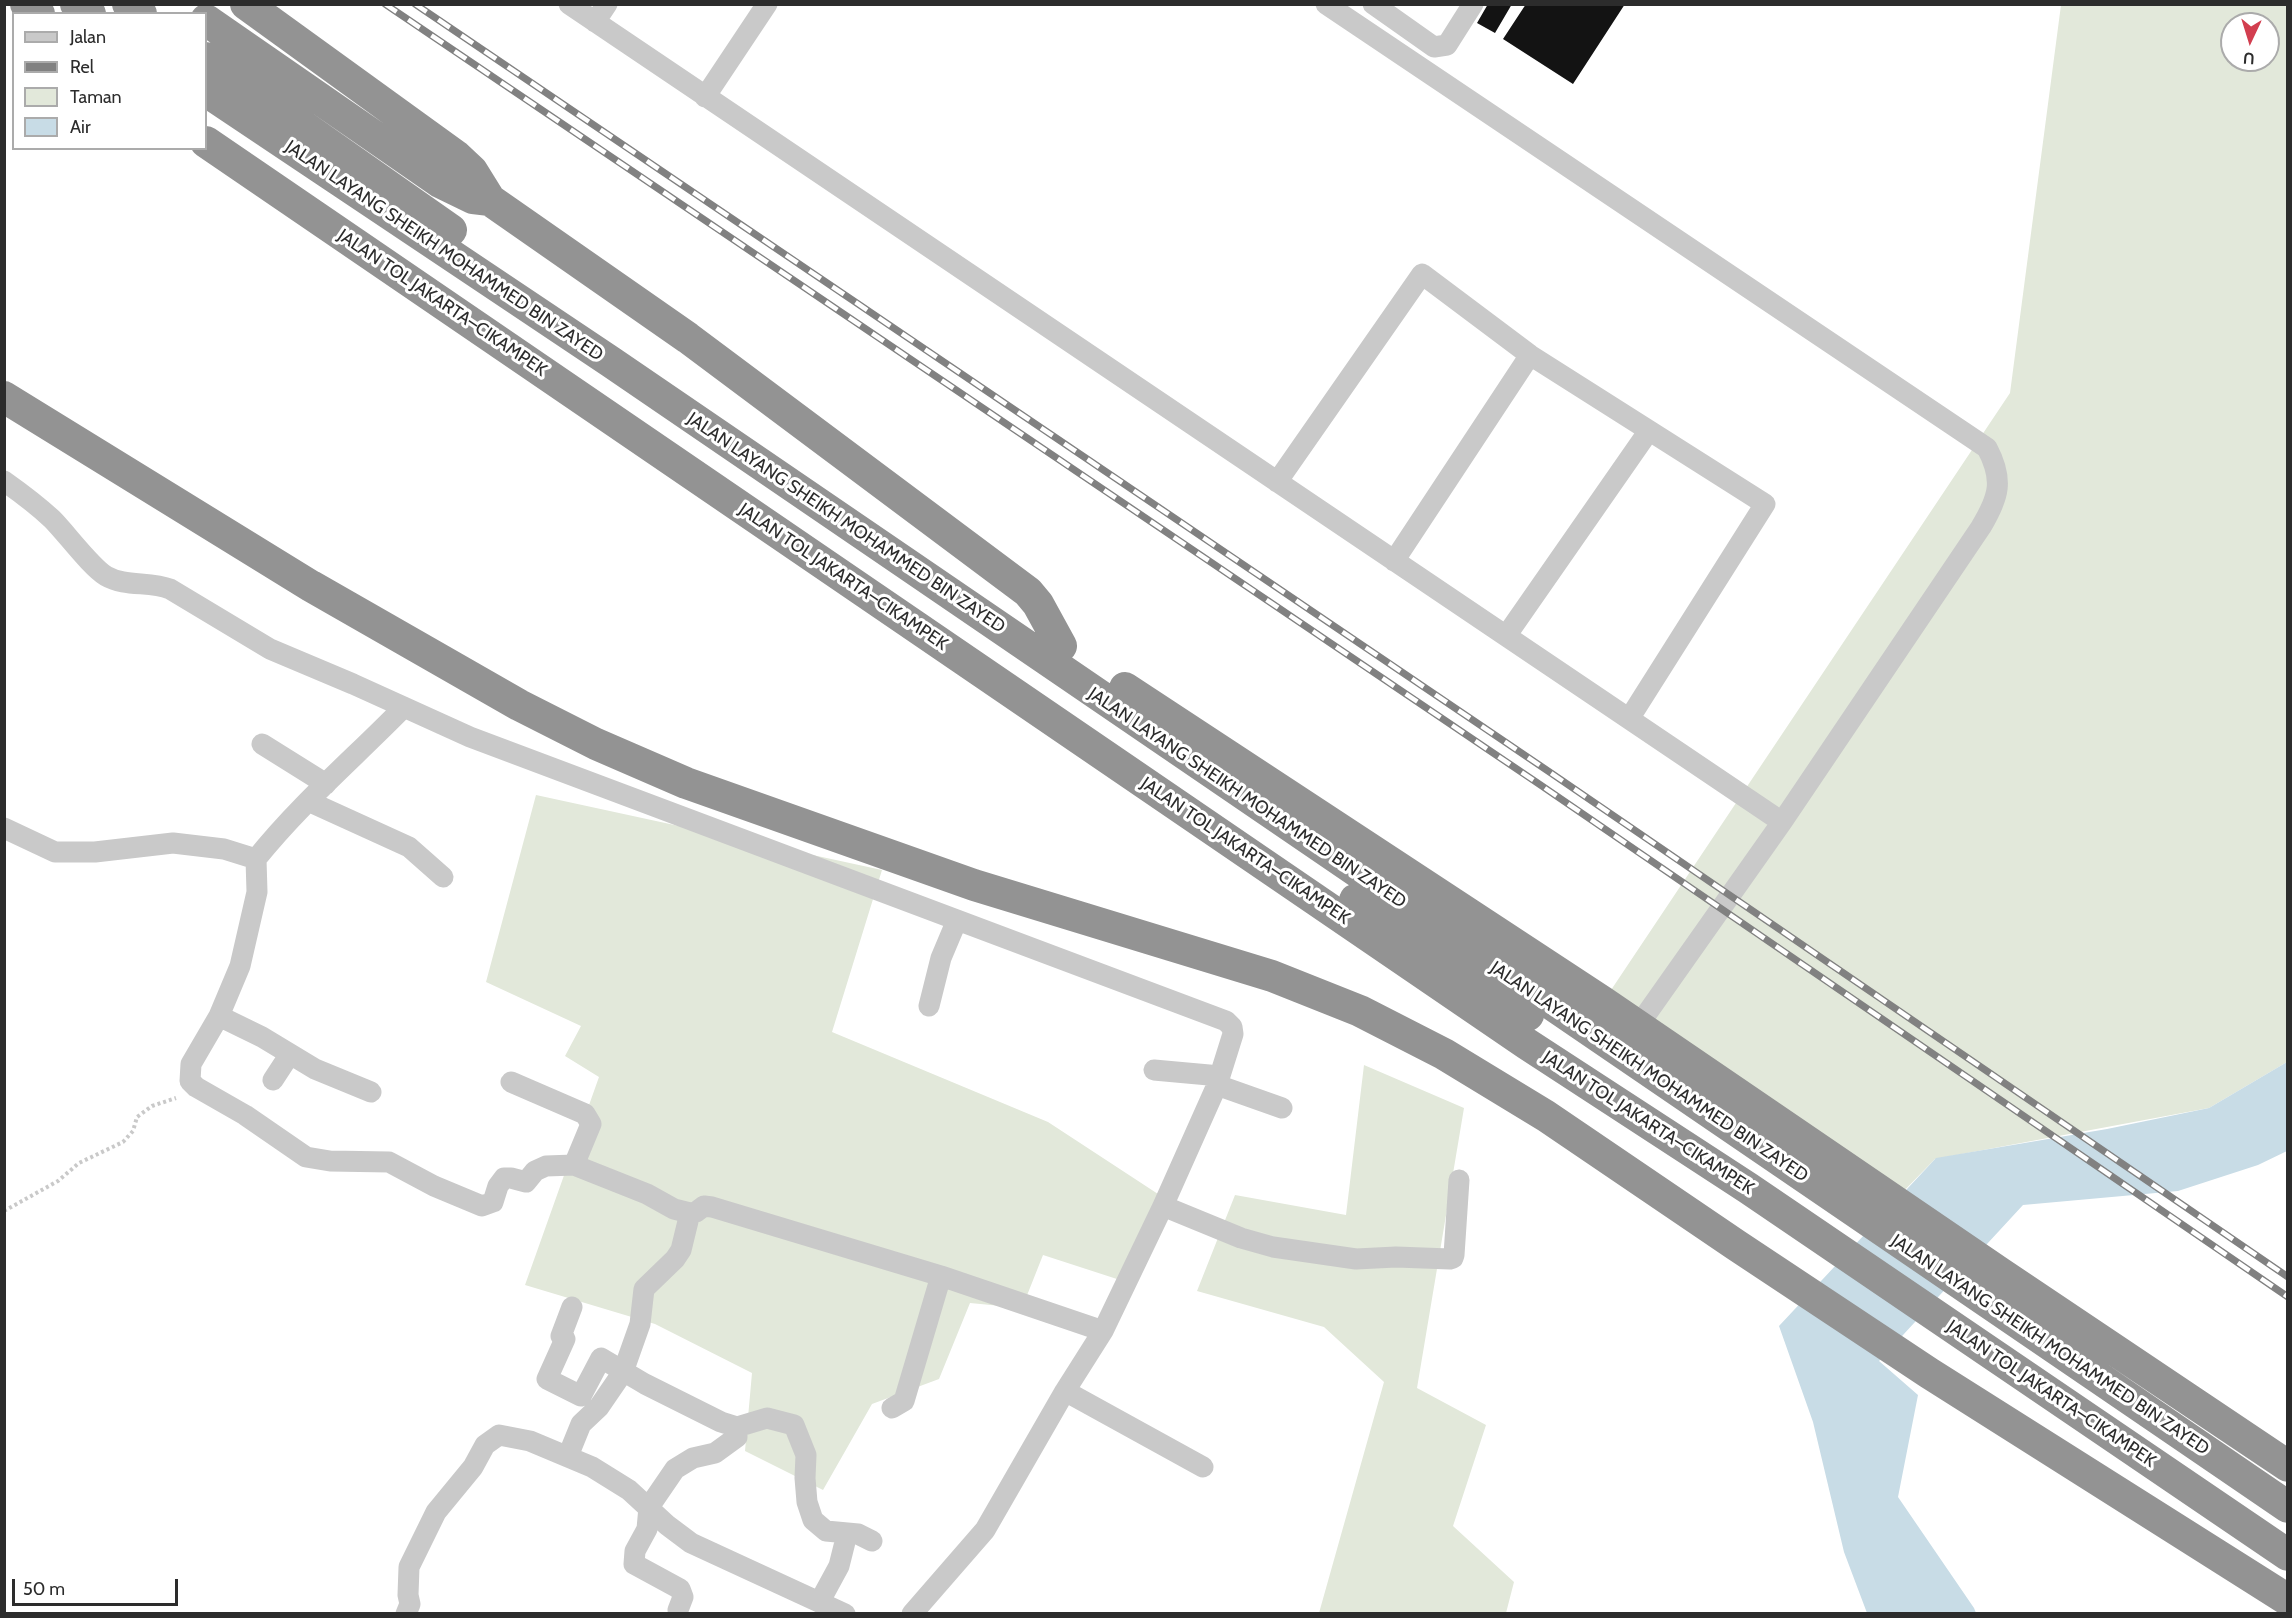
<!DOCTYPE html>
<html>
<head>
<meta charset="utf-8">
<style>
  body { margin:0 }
  #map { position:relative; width:2292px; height:1618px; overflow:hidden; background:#fff; font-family:Cabin,sans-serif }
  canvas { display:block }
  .frame { position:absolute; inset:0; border:6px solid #2c2c2c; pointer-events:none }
  .legend { position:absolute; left:12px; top:12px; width:195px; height:138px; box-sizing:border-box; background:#fff; border:2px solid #ababab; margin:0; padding:8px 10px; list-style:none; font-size:18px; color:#2c2c2c }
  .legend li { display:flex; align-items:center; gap:12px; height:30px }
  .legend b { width:30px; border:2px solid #ababab }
  .north { position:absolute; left:2220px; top:12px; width:60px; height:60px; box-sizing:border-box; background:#fff; border:2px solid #ababab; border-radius:50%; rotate:184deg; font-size:16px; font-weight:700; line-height:24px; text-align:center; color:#2c2c2c }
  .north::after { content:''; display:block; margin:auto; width:21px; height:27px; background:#d23e4f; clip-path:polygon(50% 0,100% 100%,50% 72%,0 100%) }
  .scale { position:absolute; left:12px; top:1579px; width:166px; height:27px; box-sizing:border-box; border:3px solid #2c2c2c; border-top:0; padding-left:8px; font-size:18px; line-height:21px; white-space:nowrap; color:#2c2c2c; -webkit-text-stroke:4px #fff; paint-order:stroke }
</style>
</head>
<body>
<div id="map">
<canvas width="2292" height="1618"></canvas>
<div class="frame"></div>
<ul class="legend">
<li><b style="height:8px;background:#c9c9c9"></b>Jalan</li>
<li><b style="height:8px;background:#818181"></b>Rel</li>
<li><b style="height:16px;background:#e2e8da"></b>Taman</li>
<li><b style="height:16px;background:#c8dce6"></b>Air</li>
</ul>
<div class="north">U</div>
<div class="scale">50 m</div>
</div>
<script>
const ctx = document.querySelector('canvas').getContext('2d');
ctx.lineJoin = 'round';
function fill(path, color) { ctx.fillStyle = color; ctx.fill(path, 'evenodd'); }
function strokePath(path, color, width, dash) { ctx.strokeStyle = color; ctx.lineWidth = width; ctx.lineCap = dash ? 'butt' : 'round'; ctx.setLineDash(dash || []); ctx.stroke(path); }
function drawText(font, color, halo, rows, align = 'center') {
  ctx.font = font + ' Cabin,sans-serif'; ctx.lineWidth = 6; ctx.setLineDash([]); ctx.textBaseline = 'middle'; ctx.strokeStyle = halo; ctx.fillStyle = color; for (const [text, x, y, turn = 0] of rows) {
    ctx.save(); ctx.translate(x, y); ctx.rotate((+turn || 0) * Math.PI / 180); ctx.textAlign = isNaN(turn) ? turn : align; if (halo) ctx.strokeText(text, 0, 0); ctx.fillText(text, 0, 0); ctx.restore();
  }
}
const green = new Path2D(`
  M2061 5H2287V1062L2209 1108 1935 1159 1894 1201 1603 1002 2010 393ZM2232 24H2268V60H2232Z
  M536 795 882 870 832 1032 1048 1122 1158 1194 1120 1280 1043 1255 1022 1308 970 1303 939 1379 872 1404 823 1490 745 1451 752 1373 655 1324 525 1285 599 1077 565 1056 581 1026 486 982Z
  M1364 1065 1464 1108 1417 1388 1486 1425 1453 1526 1514 1582 1506 1613H1319L1384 1382 1324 1327 1197 1291 1235 1195 1346 1215Z`);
const water = new Path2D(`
  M2287 1062V1151L2258 1165 2178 1191 2023 1205 1879 1361 1918 1395 1898 1497 1974 1608 1976 1613H1867L1844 1552 1813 1422 1779 1326 1936 1158 2107 1129 2209 1108Z`);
const building = new Path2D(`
  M1488 4H1512L1495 33 1477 23Z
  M1526 4H1625L1573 84 1503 39Z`);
const path = new Path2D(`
  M4 1211 58 1181 79 1163 123 1142 133 1131 137 1117 152 1106 176 1098`);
const minor = new Path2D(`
  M569 4 1782 822
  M1326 4 1987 448C2004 480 1999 497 1981 527L1782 822 1638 1026
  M1373 4 1434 47 1447 45 1473 4
  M595 22 607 4
  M705 97 767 4
  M4 481C21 493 37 505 52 519 66 533 91 567 106 576 125 587 150 581 170 589L270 649 353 684 470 737 1226 1021 1232 1027 1233 1034 1217 1085 1163 1206 1103 1331 1065 1391 985 1530 912 1614
  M1277 482 1422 274 1530 355 1765 504 1629 719
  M1394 561 1530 355
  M1506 636 1648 432
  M403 708C354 758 300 804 256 859L257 892 240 966 219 1016 191 1064 190 1081 196 1087 245 1115 306 1157 330 1161 389 1162 434 1186 482 1206 493 1202 498 1186 504 1178H511L526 1182 535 1171 546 1166 574 1165 647 1194 674 1209 690 1213 696 1212 704 1206 712 1207 941 1276 1103 1331
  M262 744 326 784
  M308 801 409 847 443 877
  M4 828 55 852H95L173 843 224 849 256 859
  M929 1006 941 958 957 920
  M219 1016 262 1037 315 1069 371 1092
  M1154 1070 1220 1076
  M273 1080 290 1054
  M511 1082 585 1114 591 1124 574 1165
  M1217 1085 1282 1108
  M1163 1206 1241 1238 1273 1247 1356 1259 1396 1257 1450 1259 1453 1258 1454 1255 1459 1180
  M572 1307 561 1336 565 1339 547 1379 581 1396 601 1358 645 1384 721 1422 737 1427V1437L715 1453 693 1458 675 1469 649 1507 647 1529 635 1551 634 1564 680 1589 683 1597 678 1610
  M1065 1391 1203 1467
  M892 1408 904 1401 941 1276
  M737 1427 767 1418 794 1425 806 1455 805 1478 807 1502 813 1520 826 1531 858 1534 872 1541
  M568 1456 581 1424 599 1407 623 1372 640 1324 644 1289 675 1259 681 1250 690 1213
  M820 1601 839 1566 847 1534
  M406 1614 410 1604 408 1595 409 1567 436 1512 473 1467 485 1445 499 1435 530 1441 592 1467 629 1490 667 1525 691 1543 845 1614`);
const highway = new Path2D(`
  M26 4 39 14
  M76 4 90 14
  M128 4 141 14
  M246 4 456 156 472 171 490 200
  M206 20 440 182 473 198 490 200 688 338 1028 592 1038 604 1061 646
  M206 58 451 230
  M206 91 611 362 2288 1507
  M206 142 1527 1044 1748 1188 2288 1555
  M4 397 311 586 519 705 596 744 686 783 974 885 1272 976 1360 1011 1444 1054 1546 1116 1736 1245 1929 1373 2288 1600
  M1125 688 1603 1002 2000 1273 2288 1466
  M1355 900 1528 1015`);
const rail = new Path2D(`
  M385 4 1542 786 2288 1297
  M415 4 1551 773 2288 1277`);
const streetNames = [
  ["JALAN LAYANG SHEIKH MOHAMMED BIN ZAYED",444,251,34],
  ["JALAN TOL JAKARTA–CIKAMPEK",442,303,34],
  ["JALAN LAYANG SHEIKH MOHAMMED BIN ZAYED",846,523,34],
  ["JALAN TOL JAKARTA–CIKAMPEK",843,577,34],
  ["JALAN LAYANG SHEIKH MOHAMMED BIN ZAYED",1247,798,34],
  ["JALAN TOL JAKARTA–CIKAMPEK",1245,851,34],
  ["JALAN LAYANG SHEIKH MOHAMMED BIN ZAYED",1649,1072,34],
  ["JALAN TOL JAKARTA–CIKAMPEK",1648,1123,33],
  ["JALAN LAYANG SHEIKH MOHAMMED BIN ZAYED",2050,1345,34],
  ["JALAN TOL JAKARTA–CIKAMPEK",2051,1394,34]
];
fill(green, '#e2e8da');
fill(water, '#c8dce6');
fill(building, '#131313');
strokePath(path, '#c9c9c9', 4, [3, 3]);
strokePath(minor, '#c9c9c9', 21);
strokePath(highway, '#939393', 32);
strokePath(rail, '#818181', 7);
strokePath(rail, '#fff', 4.5, [14]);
drawText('18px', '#2c2c2c', '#fff', streetNames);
</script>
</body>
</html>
